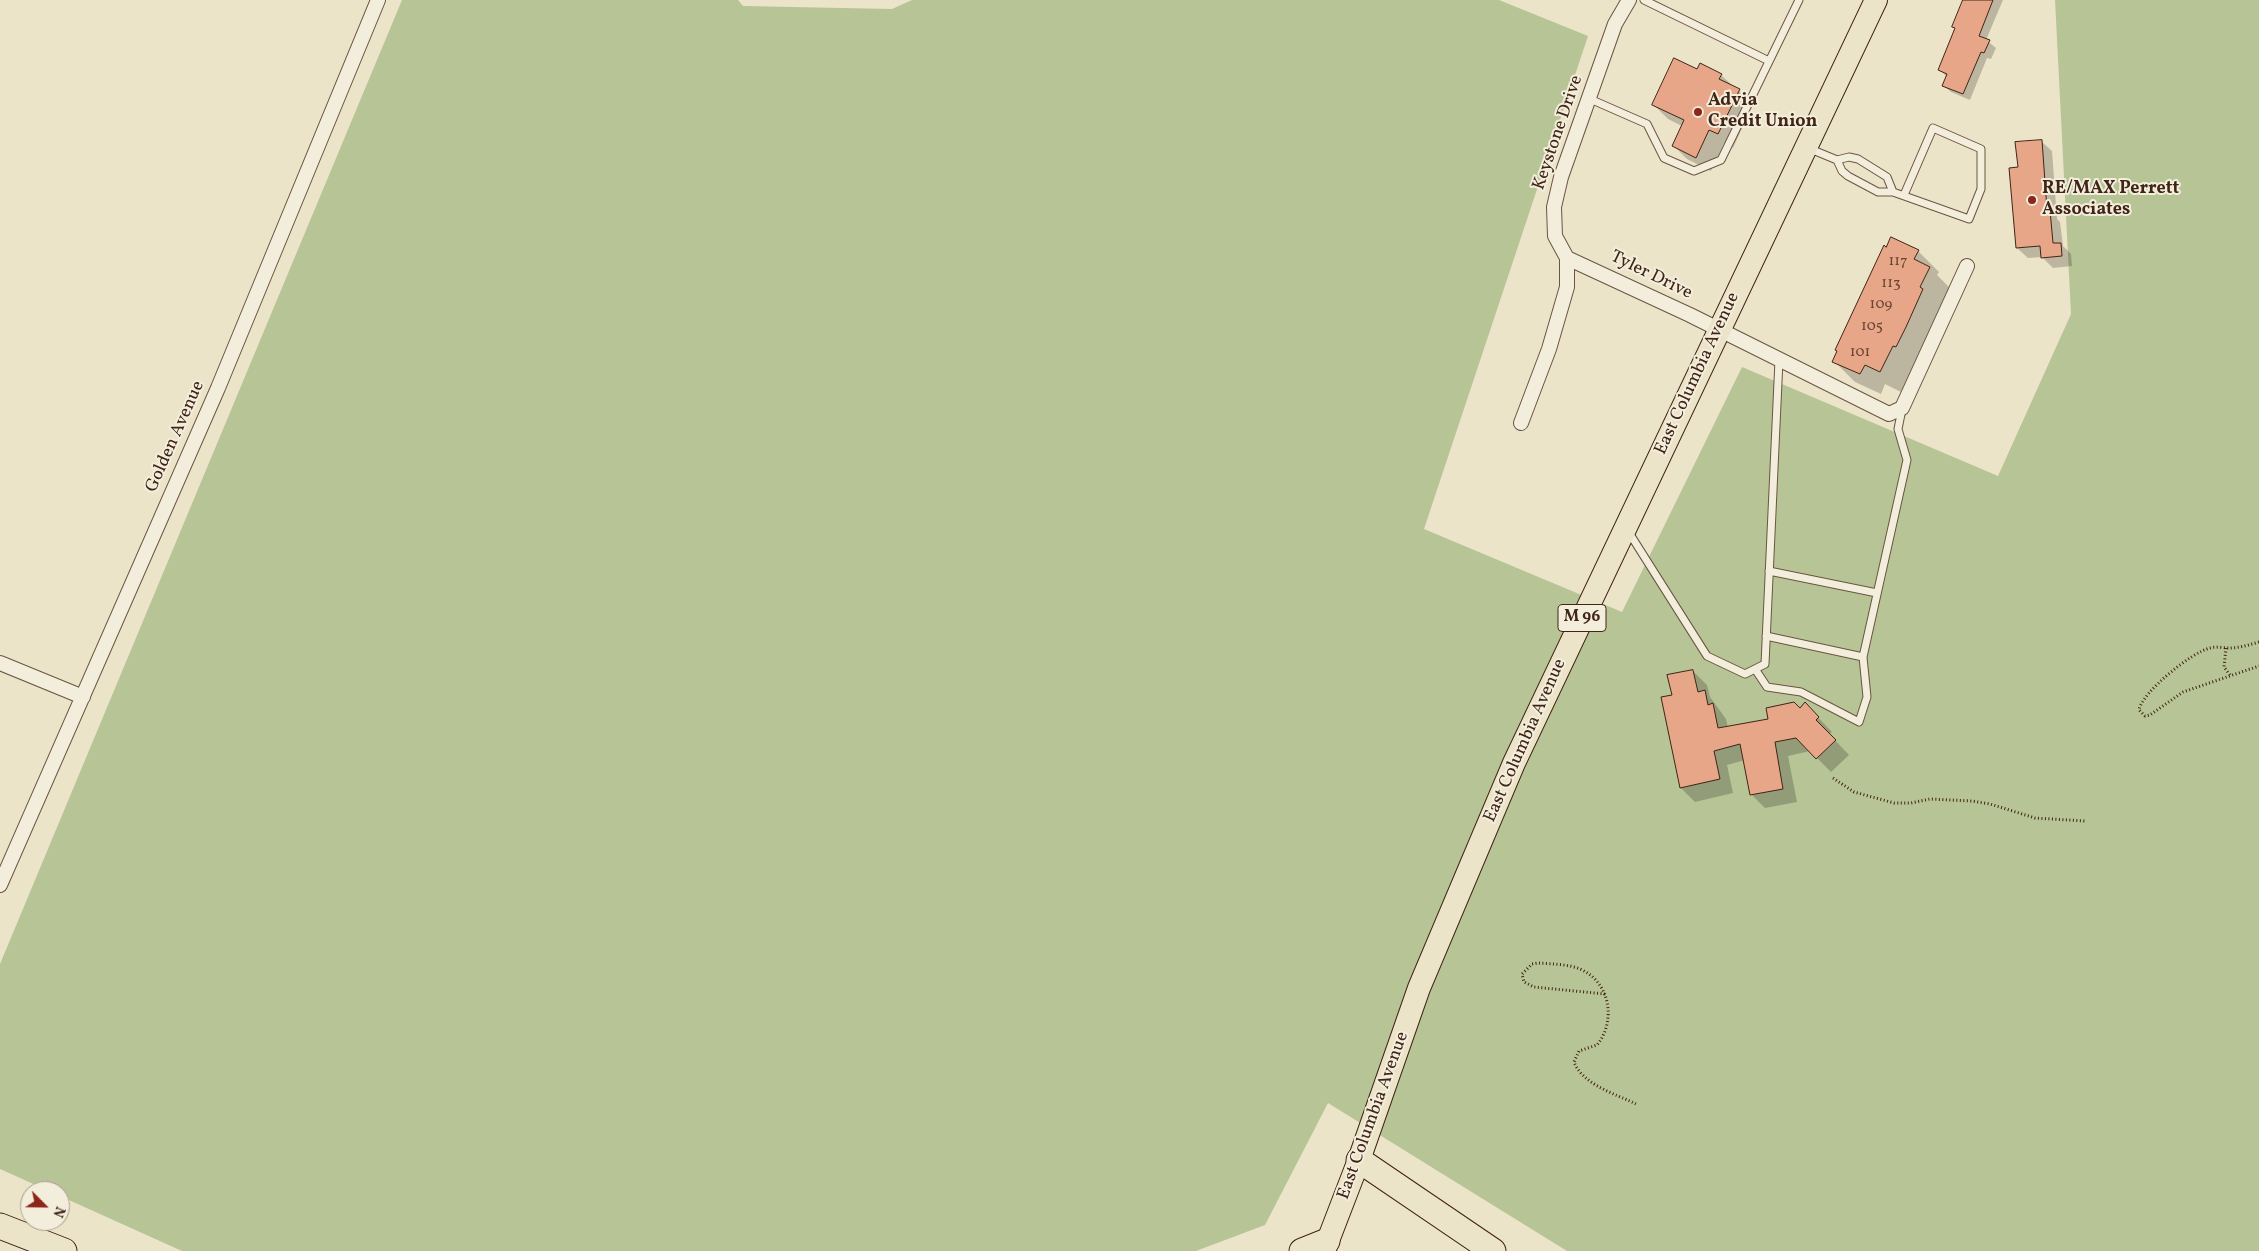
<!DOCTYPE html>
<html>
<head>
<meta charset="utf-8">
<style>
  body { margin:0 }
  #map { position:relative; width:2259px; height:1251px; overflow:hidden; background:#ece4c9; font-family:Vollkorn,serif }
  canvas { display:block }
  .north { position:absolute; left:20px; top:1181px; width:50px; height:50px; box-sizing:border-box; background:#f3eddc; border:1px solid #ab9d8d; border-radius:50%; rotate:113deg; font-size:14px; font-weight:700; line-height:20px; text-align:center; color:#402416 }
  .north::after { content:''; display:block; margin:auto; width:18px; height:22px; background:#8f2418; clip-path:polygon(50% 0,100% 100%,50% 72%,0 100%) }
</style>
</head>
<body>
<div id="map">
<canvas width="2259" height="1251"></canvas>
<div class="north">N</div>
</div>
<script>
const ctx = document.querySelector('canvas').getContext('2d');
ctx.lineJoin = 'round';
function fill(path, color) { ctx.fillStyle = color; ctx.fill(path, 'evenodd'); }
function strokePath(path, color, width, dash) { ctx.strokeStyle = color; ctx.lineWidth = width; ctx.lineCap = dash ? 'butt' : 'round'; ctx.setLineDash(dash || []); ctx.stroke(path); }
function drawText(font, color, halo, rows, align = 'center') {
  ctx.font = font + ' Vollkorn,serif'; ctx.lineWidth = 4; ctx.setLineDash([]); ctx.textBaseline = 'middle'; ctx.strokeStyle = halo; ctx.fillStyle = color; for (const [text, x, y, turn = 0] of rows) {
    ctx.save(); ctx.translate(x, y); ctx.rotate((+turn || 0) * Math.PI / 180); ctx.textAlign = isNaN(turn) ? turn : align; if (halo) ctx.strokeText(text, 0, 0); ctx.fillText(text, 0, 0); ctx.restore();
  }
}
const green = new Path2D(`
  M402 0H738L743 6 892 9 912 0H1499L1588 36 1424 529 1622 612 1742 367 1998 476 2071 314 2055 0H2259V1251H1567L1328 1103 1265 1225 1196 1251H182L60 1196V1191H49L0 1169V964Z`);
const shadow = new Path2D(`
  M1972 0H2003L1986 40 1996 48 1991 59 1987 58 1970 100 1951 92 1944 86 1947 77 1940 70 1956 29 1953 27Z
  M1698 71 1721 75 1753 104 1733 148 1724 143 1711 171 1687 159 1673 145 1682 126 1668 119 1654 105Z
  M2041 141 2052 151 2057 219 2060 222 2063 246 2071 254 2072 266 2053 268 2042 257 2028 258 2017 248 2019 168Z
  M1918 251 1939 272 1937 275 1950 288 1917 367 1913 366 1901 392 1885 384 1881 394 1855 382 1834 361Z
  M1693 671 1707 685 1710 697 1726 719 1728 728 1770 720 1800 709 1805 704 1832 732 1829 734 1849 755 1831 772 1810 751 1788 756 1797 802 1765 808 1751 794 1745 760 1727 765 1733 793 1695 802 1681 788 1673 696Z`);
const building = new Path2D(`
  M1963 0H1993L1979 36 1990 40 1984 53 1981 52 1963 94 1942 86 1947 74 1938 70 1955 28 1952 27Z
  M1674 58 1697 69 1700 63 1722 74 1719 79 1740 89 1718 134 1709 130 1696 158 1672 146 1684 120 1652 105Z
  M2042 140 2047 210H2050L2053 243H2061L2062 256 2041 258 2040 246 2016 248 2009 168 2018 167 2015 142Z
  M1891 237 1919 250 1914 259 1930 267 1920 287 1923 289 1906 327 1896 347 1893 346 1880 372 1865 365 1860 374 1832 362 1837 351 1835 350 1884 245 1886 247Z
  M1693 670 1698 692 1705 690 1708 705 1713 703 1718 728 1768 719 1766 708 1794 702 1800 708 1805 702 1819 717 1816 720 1836 740 1816 759 1796 738 1775 742 1783 789 1750 795 1740 744 1714 751 1720 779 1680 788 1661 697 1672 695 1667 675Z`);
const path = new Path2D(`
  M2259 642C2249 645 2239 648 2229 648 2223 648 2216 646 2210 648 2192 652 2142 692 2139 710L2145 716 2150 715 2183 692 2259 666
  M2226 648 2224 667 2230 675
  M1833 778 1854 792 1894 803H1911L1930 799 1972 801 1990 804 2035 818 2085 821
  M1605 994 1534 987 1524 982 1522 974 1532 964 1538 963C1551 964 1568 964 1580 969 1611 982 1616 1022 1597 1045L1579 1051 1574 1062C1583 1085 1616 1094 1636 1104`);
const lane = new Path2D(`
  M1644 0 1769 61
  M1590 99 1647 124 1664 158 1694 171 1721 160 1799 0
  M1808 148 1837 160 1849 157 1858 159 1887 177 1893 192
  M1837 160 1842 171 1848 176 1878 192H1893L1969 219 1981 189V149L1933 128 1904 195
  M1628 531 1707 656 1745 674 1765 664 1779 360
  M1769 571 1877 593
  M1766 636 1863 657 1907 460 1898 429 1902 409
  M1755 669 1767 687 1801 692 1859 722 1867 697 1863 657`);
const street = new Path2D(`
  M1567 258 1690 315 1889 414 1902 408 1967 266
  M1521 423 1549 349 1567 287V258L1555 236 1554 207 1561 177 1615 24 1629 0
  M0 663 83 697
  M0 885 218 388 378 0`);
const primary = new Path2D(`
  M1324 1251 1359 1160 1419 988 1514 763 1876 0`);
const highway = new Path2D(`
  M1359 1160 1493 1251
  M0 1226 64 1251
  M1302 1251 1327 1241`);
const markers = [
  [1698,112,5,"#8f2418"],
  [2032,200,5,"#8f2418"]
];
const numberNames = [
  ["117",1898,262],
  ["113",1891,284],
  ["109",1881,305],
  ["105",1872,327],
  ["101",1860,353]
];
const shields = [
  [1582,618,48]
];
const shieldNames = [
  ["M 96",1582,618]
];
const poiNames = [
  ["Advia",1708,102],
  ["Credit Union",1708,123],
  ["RE/MAX Perrett",2042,190],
  ["Associates",2042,211]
];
const streetNames = [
  ["Keystone Drive",1559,133,-71],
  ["Tyler Drive",1651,276,26],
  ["East Columbia Avenue",1698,374,-65],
  ["Golden Avenue",176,437,-66],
  ["East Columbia Avenue",1526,741,-66],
  ["East Columbia Avenue",1374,1116,-70]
];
fill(green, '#b7c496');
fill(shadow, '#0003');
fill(building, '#e6a687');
strokePath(building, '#402416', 1);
strokePath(lane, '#6b5443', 9);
strokePath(street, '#6b5443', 16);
strokePath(primary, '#402416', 24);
strokePath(highway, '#402416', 27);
strokePath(path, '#402416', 3, [1, 2.5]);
strokePath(lane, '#f3eddc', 7);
strokePath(street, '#f3eddc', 14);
strokePath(primary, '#ece4c9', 22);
strokePath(highway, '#ece4c9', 25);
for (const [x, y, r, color] of markers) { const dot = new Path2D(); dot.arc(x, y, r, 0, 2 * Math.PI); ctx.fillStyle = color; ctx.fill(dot); strokePath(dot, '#f3eddc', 2); }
drawText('15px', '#6a4432', null, numberNames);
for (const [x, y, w] of shields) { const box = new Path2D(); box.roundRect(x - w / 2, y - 13.5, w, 27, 4); ctx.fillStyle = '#f3eddc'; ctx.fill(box); strokePath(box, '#402416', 1); }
drawText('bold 16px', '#402416', null, shieldNames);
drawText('bold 18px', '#402416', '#f3eddc', poiNames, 'left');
drawText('18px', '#402416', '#f3eddc', streetNames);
</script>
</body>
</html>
